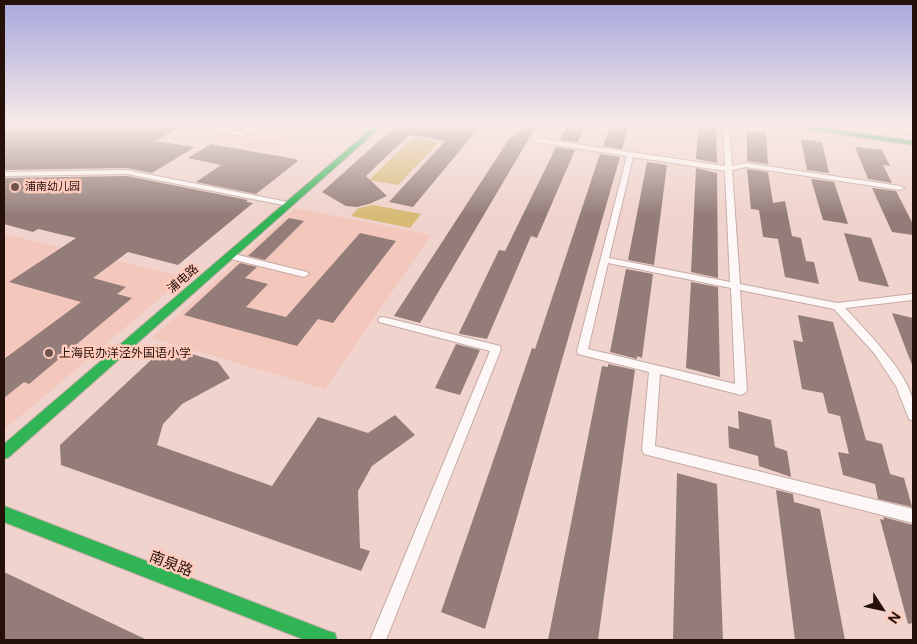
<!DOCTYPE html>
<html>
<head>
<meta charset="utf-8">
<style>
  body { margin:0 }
  #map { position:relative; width:917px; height:644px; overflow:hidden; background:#f0d3cc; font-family:"Public Sans",sans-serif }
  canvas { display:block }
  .frame { position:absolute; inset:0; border:5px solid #26100a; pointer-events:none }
  .north { position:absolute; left:857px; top:584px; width:50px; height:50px; -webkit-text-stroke:4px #ffcbbd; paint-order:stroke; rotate:125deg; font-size:14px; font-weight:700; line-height:20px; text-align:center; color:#26100a }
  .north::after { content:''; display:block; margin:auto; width:18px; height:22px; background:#26100a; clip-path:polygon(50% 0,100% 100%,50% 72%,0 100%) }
</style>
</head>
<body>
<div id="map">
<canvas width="917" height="644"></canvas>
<div class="frame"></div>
<div class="north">N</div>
</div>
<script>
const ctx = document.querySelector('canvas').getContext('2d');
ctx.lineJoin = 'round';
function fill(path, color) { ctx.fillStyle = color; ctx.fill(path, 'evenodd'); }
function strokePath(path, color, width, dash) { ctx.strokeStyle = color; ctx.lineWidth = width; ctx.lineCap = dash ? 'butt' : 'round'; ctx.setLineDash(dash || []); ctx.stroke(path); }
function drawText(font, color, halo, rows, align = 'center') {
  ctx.font = font + ' "Public Sans","Noto Sans SC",sans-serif'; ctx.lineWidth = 5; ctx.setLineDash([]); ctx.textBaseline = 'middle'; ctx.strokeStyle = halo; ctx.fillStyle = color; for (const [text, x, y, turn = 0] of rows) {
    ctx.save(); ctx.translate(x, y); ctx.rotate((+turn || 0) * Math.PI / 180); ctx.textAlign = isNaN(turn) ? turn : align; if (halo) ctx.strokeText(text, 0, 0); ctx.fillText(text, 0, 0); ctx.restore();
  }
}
const built = new Path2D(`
  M161 125H308L271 151 227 143Z
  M295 208 431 235 325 389 152 338Z
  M4 234 185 277 4 430Z`);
const green = new Path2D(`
  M413 137 439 142 398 185 369 180Z
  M373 205 421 214 410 228 351 216 358 208Z`);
const building = new Path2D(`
  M4 125H184L155 141 195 147 152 173 127 168 4 170Z
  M397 125H481L413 207 389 202 445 141 409 135 366 176 387 196 369 204 357 207 346 206 322 192Z
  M526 125H537L420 323 394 316 509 139Z
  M567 125H586L578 142 560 140Z
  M610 125H629L622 149 603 146Z
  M698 125 716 127 717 163 696 159Z
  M747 130 766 133 768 164 747 161Z
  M801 139 822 142 829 173 807 170Z
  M211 144 295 159 298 161 256 194 196 182 221 165 188 158Z
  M556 147 575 150 537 238 531 236 487 339 460 334 459 333 499 250 505 251Z
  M855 147 882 150 890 166 883 165 892 183 868 179Z
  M600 154 620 157 485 629 441 612 532 348 535 349Z
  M647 162 667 165 654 265 628 260Z
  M696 168 717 173 718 278 691 272Z
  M747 169 768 172 773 203 785 201 792 236 801 238 806 261 814 262 819 284 785 277 778 239 763 237 759 210 751 209Z
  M127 176 248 200 246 202 253 203 178 265 128 252 93 278 126 287 117 294 132 298 29 384 24 382 4 398V359L81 302 9 282 76 238 38 229 33 232 4 224V178Z
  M811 179 834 182 848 224 823 220Z
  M872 188 896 191 913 224V235L892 232Z
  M289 218 304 221 265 260 248 256Z
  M360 233 396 241 333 323 318 319 297 346 184 315 240 263 257 267 245 278 268 284 246 307 286 317Z
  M844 233 871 238 889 287 859 281Z
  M626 269 653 274 642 358 637 356V359L610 352Z
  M691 282 718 287 720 377 686 368Z
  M892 313 913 318V365H912Z
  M798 315 833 322 866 440 882 444 890 474 904 478 912 507 878 499 875 484 843 475 838 452 849 454 840 416 828 413 823 393 802 389 793 340 803 342Z
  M456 344 480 350 460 395 435 388Z
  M166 346 218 362 230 378 182 404 163 424 157 445 272 486 318 417 368 433 395 415 415 435 372 466 358 491 360 548 370 551 361 571 61 465 60 445Z
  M608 364 635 370 598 640H548L602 366 608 367Z
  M738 411 771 420 775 447 787 451 791 477 759 466 758 456 729 448 728 426 739 429Z
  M677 473 717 484 723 640H673Z
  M776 490 793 494 794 502 820 509 845 640H795Z
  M883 517 913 525V623L908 624 880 519 884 520Z
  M4 572 147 640H4Z`);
const lane = new Path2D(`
  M203 125H213L240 132 254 125H261L241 136Z
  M723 125H729L732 166 746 163 900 186 904 188 900 190 746 167 732 170 740 284 837 303 913 294V300L845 308C866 331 907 371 913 401 914 407 913 415 913 421L909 419 896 386 874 353 834 309 740 290 747 390 745 393 741 395 660 374 655 446 913 509V523L644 454 642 450 649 372 582 355 578 354 577 351 627 156 536 142 533 140 536 138 725 166ZM633 157 725 171 730 282 609 258ZM608 263 731 288 735 384 588 349Z
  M905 125H911L913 128V134L911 133Z
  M127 170 288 202 292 204 288 206 127 174 4 176V172Z
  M230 253 307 272 309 274 304 277 227 258 226 256Z
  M383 317 496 345 500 346 501 349 386 640H370L490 351 379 322 378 320 379 318Z`);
const fast = new Path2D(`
  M376 125H383L9 457 4 459V444Z
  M788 125H804L913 141V145L791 127Z
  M4 506 328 631 335 633 337 640H305L4 522Z`);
const markers = [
  [15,187,5,"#6d544e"],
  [49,353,5,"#6d544e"]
];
const farPoinames = [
  ["浦南幼儿园",25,187]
];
const streetNames = [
  ["浦电路",183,279,-41]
];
const poiNames = [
  ["上海民办洋泾外国语小学",59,353]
];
const nearStreetnames = [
  ["南泉路",171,564,21]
];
fill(built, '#f3c7bb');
fill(green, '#d6ba75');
fill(building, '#947d78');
strokePath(lane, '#c4aba5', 2);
strokePath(fast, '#c4aba5', 2);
fill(lane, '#fdf8f7');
fill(fast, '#30b455');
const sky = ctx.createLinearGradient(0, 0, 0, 215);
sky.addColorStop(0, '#a7a7dc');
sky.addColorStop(0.58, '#f8ebe8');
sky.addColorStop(1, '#f8ebe800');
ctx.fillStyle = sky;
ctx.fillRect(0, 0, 917, 215);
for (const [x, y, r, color] of markers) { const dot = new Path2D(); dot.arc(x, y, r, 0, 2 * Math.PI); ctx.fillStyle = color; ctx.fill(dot); strokePath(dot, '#ffcbbd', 2); }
drawText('11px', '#26100a', '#ffcbbd', farPoinames, 'left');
drawText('12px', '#26100a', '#ffcbbd', streetNames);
drawText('12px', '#26100a', '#ffcbbd', poiNames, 'left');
drawText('15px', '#26100a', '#ffcbbd', nearStreetnames);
</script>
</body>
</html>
